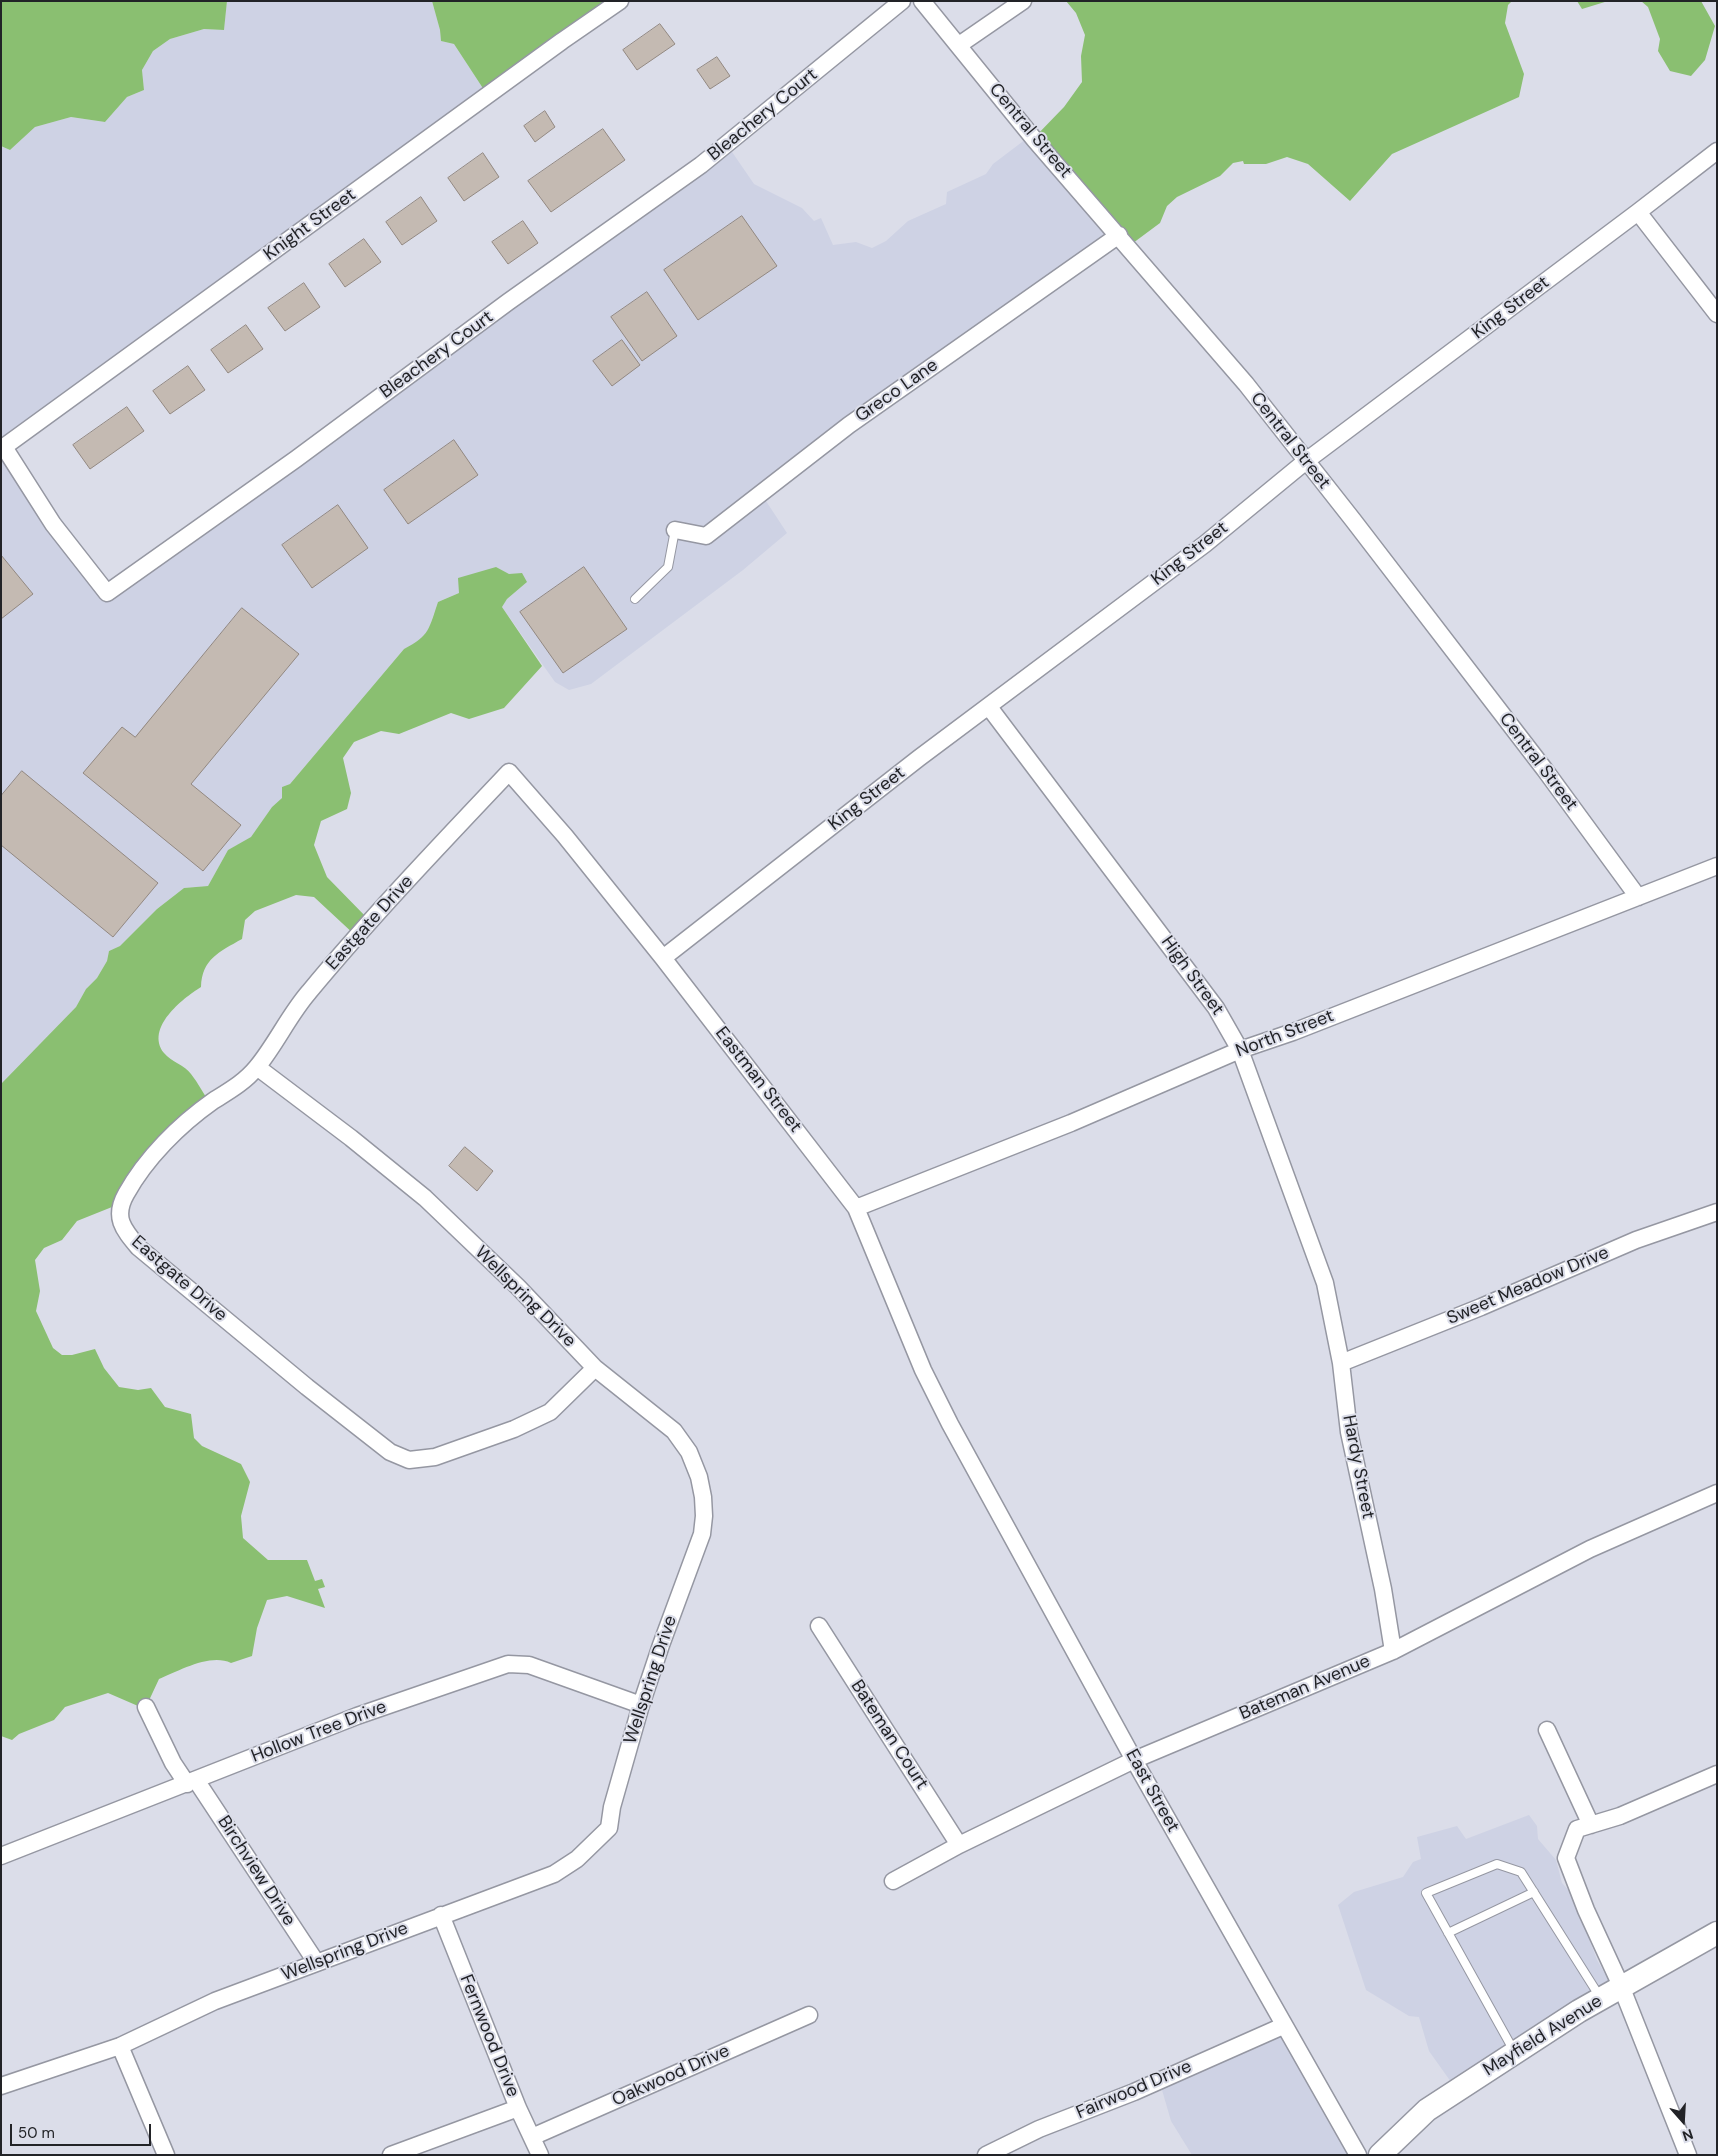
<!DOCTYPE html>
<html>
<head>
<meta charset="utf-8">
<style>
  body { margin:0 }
  #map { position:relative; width:1718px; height:2156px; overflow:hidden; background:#dbdde9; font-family:"DM Sans",sans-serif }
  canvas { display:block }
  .frame { position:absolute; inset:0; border:2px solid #222327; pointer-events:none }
  .north { position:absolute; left:1658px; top:2096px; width:50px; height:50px; -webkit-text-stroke:4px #dbdde9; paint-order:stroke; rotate:161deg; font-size:14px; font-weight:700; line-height:20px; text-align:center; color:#222327 }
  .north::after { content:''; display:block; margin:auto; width:18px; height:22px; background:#222327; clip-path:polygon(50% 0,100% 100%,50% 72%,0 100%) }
  .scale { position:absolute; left:10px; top:2124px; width:141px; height:22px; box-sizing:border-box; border:2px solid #222327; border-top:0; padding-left:6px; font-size:15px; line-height:18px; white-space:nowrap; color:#222327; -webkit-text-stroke:4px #dbdde9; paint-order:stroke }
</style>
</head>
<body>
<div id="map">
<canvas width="1718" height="2156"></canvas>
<div class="frame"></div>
<div class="north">N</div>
<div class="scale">50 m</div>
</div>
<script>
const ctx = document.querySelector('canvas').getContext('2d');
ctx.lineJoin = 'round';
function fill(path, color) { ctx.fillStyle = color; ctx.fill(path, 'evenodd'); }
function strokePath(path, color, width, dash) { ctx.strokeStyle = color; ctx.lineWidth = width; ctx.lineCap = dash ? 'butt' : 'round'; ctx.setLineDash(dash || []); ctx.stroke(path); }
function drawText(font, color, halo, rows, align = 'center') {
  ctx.font = font + ' "DM Sans",sans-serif'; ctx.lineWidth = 4; ctx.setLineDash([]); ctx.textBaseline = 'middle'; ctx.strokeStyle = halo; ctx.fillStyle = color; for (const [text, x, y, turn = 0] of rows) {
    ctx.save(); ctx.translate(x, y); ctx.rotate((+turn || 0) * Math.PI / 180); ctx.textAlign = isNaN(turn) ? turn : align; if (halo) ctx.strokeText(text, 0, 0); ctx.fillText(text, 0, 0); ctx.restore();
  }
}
const built = new Path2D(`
  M227 1H432L440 30 441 41 454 44 488 96 7 448 104 587 730 149 754 184 802 208 814 221 821 218 833 245 856 242 872 248 886 241 908 221 946 204 947 192 986 174 993 164 1030 136 1112 230 762 495 787 533 743 570 591 684 569 690 555 682 502 607 507 599 527 582 459 593 438 602 427 634 419 642 404 649 290 784 282 787V798L272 807 251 838 228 850 208 886 184 888 157 909 120 946 109 951 107 961 97 978 86 989 76 1007 1 1084V146L10 150 35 127 71 117 105 122 127 97 144 90 142 70 153 51 170 39 204 29 224 30Z
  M1529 1815 1537 1826 1538 1839 1556 1860 1562 1883 1572 1894 1597 1960 1615 1991 1456 2089 1429 2051 1419 2017 1409 2016 1366 1990 1338 1905 1354 1892 1403 1877 1413 1862 1421 1859 1417 1837 1457 1826 1466 1839Z
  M1282 2029 1356 2155H1192L1171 2121 1160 2083Z`);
const forest = new Path2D(`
  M1 1H227L224 30 204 29 170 39 153 51 142 70 144 90 127 97 105 122 71 117 35 127 10 150 1 146Z
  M432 1H622L488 96 454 44 441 41 440 30Z
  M1066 1H1512L1508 5 1505 23 1524 74 1519 97 1392 154 1350 201 1308 164 1287 157 1266 164H1244L1243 161 1233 163 1220 176 1177 197 1167 206 1160 223 1129 246 1033 139 1064 107 1082 82 1081 56 1085 35 1076 13Z
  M1577 1H1608L1582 9Z
  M1641 1H1701L1715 26 1705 60 1691 76 1670 71 1658 51 1660 39 1648 7Z
  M496 567 509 574 522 573 527 582 507 599 502 607 542 666 504 708 469 719 451 713 399 734 381 731 354 742 343 758 351 793 347 809 321 821 314 845 327 877 370 921 356 936 314 897 296 895 255 911 245 920 242 939C219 952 202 959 201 987 182 999 145 1028 164 1053 171 1062 185 1065 191 1074 198 1083 204 1094 210 1104L122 1203 77 1221 62 1240 44 1248 35 1260 40 1291 36 1311 53 1348 62 1355H72L95 1349 104 1368 119 1387 138 1390 151 1388 165 1407 191 1414 194 1438 202 1446 241 1464 250 1482 241 1516 243 1538 268 1560H307L315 1581 322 1579 325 1587 318 1589 325 1608 287 1596 267 1600 257 1628 252 1656 231 1663C210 1653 179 1671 159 1679L145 1709 108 1693 65 1707 54 1720 19 1734 12 1740 1 1736V1084L76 1007 86 989 97 978 107 961 109 951 120 946 157 909 184 888 208 886 228 850 251 837 272 807 282 798V787L290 784 404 649C430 636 429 628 438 602L459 593 458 578Z`);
const building = new Path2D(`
  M660 24 675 44 637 70 623 50Z
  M717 57 730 76 710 89 697 70Z
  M545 111 555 127 535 142 524 126Z
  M603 129 625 160 551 212 528 181Z
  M483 153 499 177 464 201 448 178Z
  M421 197 437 221 402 245 386 222Z
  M742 216 777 266 698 320 664 270Z
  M523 221 538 243 508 264 492 242Z
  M364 239 381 262 345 287 329 264Z
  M304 283 320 307 285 331 268 308Z
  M647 292 677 336 642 361 611 317Z
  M246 325 263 349 228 373 211 350Z
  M622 340 640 365 612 386 593 361Z
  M188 366 205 390 170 414 153 391Z
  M127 407 144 431 90 469 73 445Z
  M454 440 478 475 408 524 384 490Z
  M338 505 368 548 312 588 282 545Z
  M1 555 33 594 1 619Z
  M584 567 627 629 563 673 520 612Z
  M242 608 299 654 191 784 241 825 203 871 83 773 122 727 135 737Z
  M22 771 158 883 113 937 1 845V796Z
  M465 1147 493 1171 477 1191 449 1166Z`);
const service = new Path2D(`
  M635 599 668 567 675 530
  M1448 1933 1534 1892
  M1514 2051 1426 1893 1497 1864 1521 1872 1600 1997`);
const minor = new Path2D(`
  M922 1 1034 139 1246 384 1353 520 1545 770 1638 897
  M959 45 1023 1
  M1638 212 1717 314
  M4 447 53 524 107 593 296 459 508 302 701 165 902 1
  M1 449 562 41 620 1
  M675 530 706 536 849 425 1119 235
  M989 707 1216 1008 1240 1050 1325 1283 1341 1363 1349 1432 1383 1589 1393 1651
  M663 958 919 758 1205 544 1306 461 1638 212 1717 151
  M856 1208 1071 1123 1240 1050 1293 1032 1717 866
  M1341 1363 1481 1307 1636 1240 1717 1212
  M595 1368 550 1412 514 1429 435 1457 409 1460 390 1452 307 1387 138 1247C123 1229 113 1217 126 1194 146 1158 179 1125 213 1101 229 1091 245 1082 257 1067 276 1044 289 1015 309 992 372 916 441 844 509 772L565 836 663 958 856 1208 923 1370 950 1424 1134 1760 1358 2155
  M819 1626 959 1845
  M146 1707 173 1763 187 1784
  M1547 1730 1591 1825
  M196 1780 316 1962
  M1 1856 357 1716 508 1664 529 1665 641 1705
  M893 1881 959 1845 1134 1760 1393 1651 1590 1549 1717 1493
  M441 1915 518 2108 540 2155
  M120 2046 166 2155
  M1 2086 120 2046 215 2001 554 1874 577 1859 609 1828 612 1807 641 1705 661 1645 702 1534 704 1516 703 1497 699 1477 689 1452 674 1431 595 1368 518 1287 425 1198 351 1138 257 1067
  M532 2137 809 2015
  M391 2155 518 2108
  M986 2155 1039 2129 1134 2092 1283 2026
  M1688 2155 1621 1986 1586 1910 1566 1858 1577 1829 1620 1816 1717 1774`);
const secondary = new Path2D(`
  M1380 2155 1427 2110 1579 2011 1717 1933`);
const streetNames = [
  ["Bleachery Court",763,115,-39],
  ["Central Street",1030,131,50],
  ["Knight Street",310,225,-36],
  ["King Street",1511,308,-37],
  ["Bleachery Court",437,355,-36],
  ["Greco Lane",897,391,-35],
  ["Central Street",1290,441,52],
  ["King Street",1190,554,-38],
  ["Central Street",1538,762,53],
  ["King Street",867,799,-38],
  ["Eastgate Drive",370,923,-48],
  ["High Street",1192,976,54],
  ["North Street",1285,1034,-21],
  ["Eastman Street",758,1080,52],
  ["Eastgate Drive",179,1279,41],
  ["Sweet Meadow Drive",1528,1286,-23],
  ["Wellspring Drive",525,1297,45],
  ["Hardy Street",1358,1467,79],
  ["Wellspring Drive",651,1680,-72],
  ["Bateman Avenue",1305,1688,-23],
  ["Hollow Tree Drive",319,1732,-21],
  ["Bateman Court",889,1735,57],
  ["East Street",1152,1791,61],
  ["Birchview Drive",256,1871,57],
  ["Wellspring Drive",345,1952,-21],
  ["Fernwood Drive",489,2036,68],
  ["Mayfield Avenue",1543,2036,-32],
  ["Oakwood Drive",671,2076,-24],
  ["Fairwood Drive",1134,2090,-23]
];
fill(built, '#ced2e4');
fill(forest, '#8abf71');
fill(building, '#c4bab2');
strokePath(building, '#928881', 1);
strokePath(service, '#9597a2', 10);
strokePath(minor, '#9597a2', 19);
strokePath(secondary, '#9597a2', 25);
strokePath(service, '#fff', 8);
strokePath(minor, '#fff', 16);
strokePath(secondary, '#fff', 22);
drawText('18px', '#222327', '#dbdde9', streetNames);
</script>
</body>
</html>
